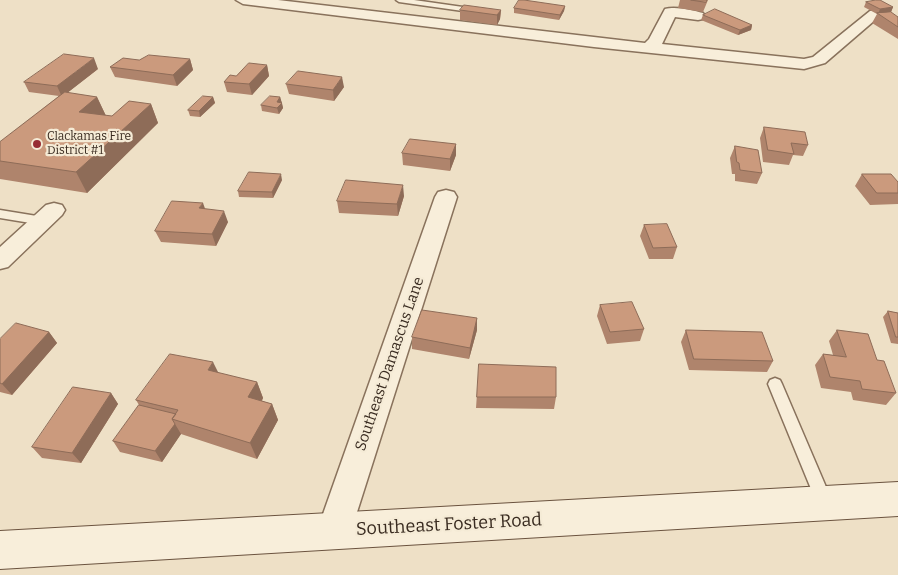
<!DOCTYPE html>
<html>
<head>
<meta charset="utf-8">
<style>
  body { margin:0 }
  canvas { display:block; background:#eee0c6 }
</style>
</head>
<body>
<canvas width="898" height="575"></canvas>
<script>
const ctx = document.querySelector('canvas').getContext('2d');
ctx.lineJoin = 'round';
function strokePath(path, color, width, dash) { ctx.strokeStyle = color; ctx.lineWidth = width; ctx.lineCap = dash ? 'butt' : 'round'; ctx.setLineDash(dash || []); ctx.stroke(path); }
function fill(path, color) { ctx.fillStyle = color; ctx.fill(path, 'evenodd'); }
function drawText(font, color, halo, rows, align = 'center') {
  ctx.font = font + ' Bitter,serif'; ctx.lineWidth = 4.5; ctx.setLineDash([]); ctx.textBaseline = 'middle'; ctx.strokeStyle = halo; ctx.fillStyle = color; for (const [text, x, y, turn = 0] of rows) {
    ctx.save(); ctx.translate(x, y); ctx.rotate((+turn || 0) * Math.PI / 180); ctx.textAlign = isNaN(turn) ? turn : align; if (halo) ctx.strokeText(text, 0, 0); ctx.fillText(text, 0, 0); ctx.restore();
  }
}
const service = new Path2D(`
  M396 0H414L477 9 481 11 477 13 399 2Z
  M0 210 43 217 49 221 43 225 0 218Z
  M775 378 780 380 782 384 832 501 830 507 824 509 818 507 816 501 768 384 770 380Z`);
const minor = new Path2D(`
  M236 0H278L645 43 649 39 665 9C676 6 692 10 703 13L705 16 703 19 698 20 675 17 662 44 804 59 813 57 870 11H880L882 14 825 63 804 69 594 47 243 4Z
  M446 190 454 192 457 197 351 531 346 543 334 548 322 543 317 531 435 197 438 192Z
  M54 203 62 205 65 210 62 215 8 267 0 269V247L46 205Z`);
const secondary = new Path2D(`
  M898 482V516L0 569V531Z`);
const wall = new Path2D(`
  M680 0H708L703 12 678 8Z
  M866 2 893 7 891 12H887L898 17V39L872 23 877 14 864 7Z
  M565 6 564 11 559 20 514 13V8Z
  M460 10H501L500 19 497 25 460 20Z
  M703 15 752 25 751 30 738 35 701 20Z
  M190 59 193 70 177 86 115 77 110 67 139 60Z
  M267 65 269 76 252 95 227 92 224 82 236 76Z
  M98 69 67 93 97 97 106 116H112L151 104 158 123 87 193 0 179V142L59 96 29 92 24 82Z
  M286 84 344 87 334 101 289 94Z
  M213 97 215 103 200 117 190 116 188 110Z
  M280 97 283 108 279 114 262 111 261 105Z
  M764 127 808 145 803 156 793 155 789 165 763 162 760 138Z
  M456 144V155L450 171 403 165 402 153Z
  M735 146 762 173 757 184 735 181V174H732L730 158Z
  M862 174 898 182V204L870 205 855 186Z
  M282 180 273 198 239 197 238 191Z
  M404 196 398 216 339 213 337 201Z
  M205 209 228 222 216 246 161 242 155 231Z
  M644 225 677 247 673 259H649L640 236Z
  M600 305 644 329 640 341 607 344 597 316Z
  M888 311 898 313V344L891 343 883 317Z
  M477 318V330L469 359 412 349V337Z
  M686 330 773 361 767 372 689 370 681 342Z
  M837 330 877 360 896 393 886 405 853 400 851 392 821 388 815 365 823 354 833 355 829 341Z
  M49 332 57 343 12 395 0 392V339Z
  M479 364 556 397 554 409 476 408Z
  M218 373 257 382 263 398 262 401 272 404 278 420 257 459 181 434 162 462 120 452 113 441 139 405 136 400Z
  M111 393 118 404 81 463 42 458 32 447Z`);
const shadedWall = new Path2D(`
  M565 6 564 11 559 20 560 15Z
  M893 7 891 12 878 14 880 9Z
  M501 10 500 19 497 25V15Z
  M752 25 751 30 738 35 740 30Z
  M94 58 98 69 62 97 57 86Z
  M190 59 193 70 177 86 173 75Z
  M267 65 269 76 252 95 249 84Z
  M342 77 344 87 334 101 333 90Z
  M97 97 106 116 79 112Z
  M213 97 215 103 200 117 199 111Z
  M280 97 282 103 277 102Z
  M282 103 283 108 279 114 277 108Z
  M151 104 158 123 87 193 76 172Z
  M456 144V155L450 171V159Z
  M281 174 282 180 273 198 272 192Z
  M403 185 404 196 398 216 397 204Z
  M203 203 207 214 199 208Z
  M224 211 228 222 216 246 212 234Z
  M477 318V330L469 359 470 348Z
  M49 332 57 343 12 395 2 384Z
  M213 362 221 378 208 370Z
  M257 382 263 398 254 413 248 397Z
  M111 393 118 404 81 463 72 453Z
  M272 404 278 420 257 459 250 443Z
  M175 424 181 434 162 462 155 451Z`);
const building = new Path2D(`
  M519 0H524L565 6 560 15 514 8Z
  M691 0H707L706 2Z
  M876 0H880L893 7 880 9 866 2Z
  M464 5 501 10 497 15 460 10Z
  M715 9 752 25 740 30 703 15Z
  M891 12 898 17V27L877 13Z
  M64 54 94 58 57 86 24 82Z
  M149 55 190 59 173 75 110 67 123 58 139 60Z
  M249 63 267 65 249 84 224 82 230 75 236 76Z
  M298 71 342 77 333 90 286 84Z
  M65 92 97 97 79 112 112 116 129 101 151 104 76 172 0 161V142Z
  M203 96 213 97 199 111 188 110Z
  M270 96 280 97 277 102 282 103 277 108 261 105Z
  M764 127 805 132 808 145 791 143 794 154 768 150Z
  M410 139 456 144 450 159 402 153Z
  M735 146 758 150 762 173 740 170 739 163 737 162Z
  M249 172 281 174 272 192 238 191Z
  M862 174H891L898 182V193H877Z
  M346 180 403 185 397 204 337 201Z
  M172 201 203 203 199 208 224 211 212 234 155 231Z
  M667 224 677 247 653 248 644 225Z
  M632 302 644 329 610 332 600 305Z
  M422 310 477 318 470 348 412 337Z
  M888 311 898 313V337H896Z
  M16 323 49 332 2 384 0 383V339Z
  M686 330 762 332 773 361 694 359Z
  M837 330 868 334 877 360 884 361 896 393 862 389 860 381 830 377 823 354 846 357Z
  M170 354 213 362 208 370 257 382 248 397 272 404 250 443 172 419 178 410 136 400Z
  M479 364 556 367V397H477Z
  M73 387 111 393 72 453 32 447Z
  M139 405 176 414 172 419 175 424 155 451 113 441Z`);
const markers = [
  [37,144,5,"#972d33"]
];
const farPoinames = [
  ["Clackamas Fire",47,137],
  ["District #1",47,151]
];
const streetNames = [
  ["Southeast Damascus Lane",390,364,-71]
];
const nearStreetnames = [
  ["Southeast Foster Road",449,525,-3]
];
strokePath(service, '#89725c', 3);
strokePath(minor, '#89725c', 3);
strokePath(secondary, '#6b533f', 2);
fill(service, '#f8eeda');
fill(minor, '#f8eeda');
fill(secondary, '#f8eeda');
fill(wall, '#af846c');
fill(shadedWall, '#8e6c58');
fill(building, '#cb9a7d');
strokePath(building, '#8e6c58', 1);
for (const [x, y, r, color] of markers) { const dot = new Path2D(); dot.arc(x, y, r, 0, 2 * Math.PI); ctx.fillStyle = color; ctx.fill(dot); strokePath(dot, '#f5ebd6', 2); }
drawText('12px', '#392b20', '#f5ebd6', farPoinames, 'left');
drawText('15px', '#392b20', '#f5ebd6', streetNames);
drawText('18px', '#392b20', '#f5ebd6', nearStreetnames);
</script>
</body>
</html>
